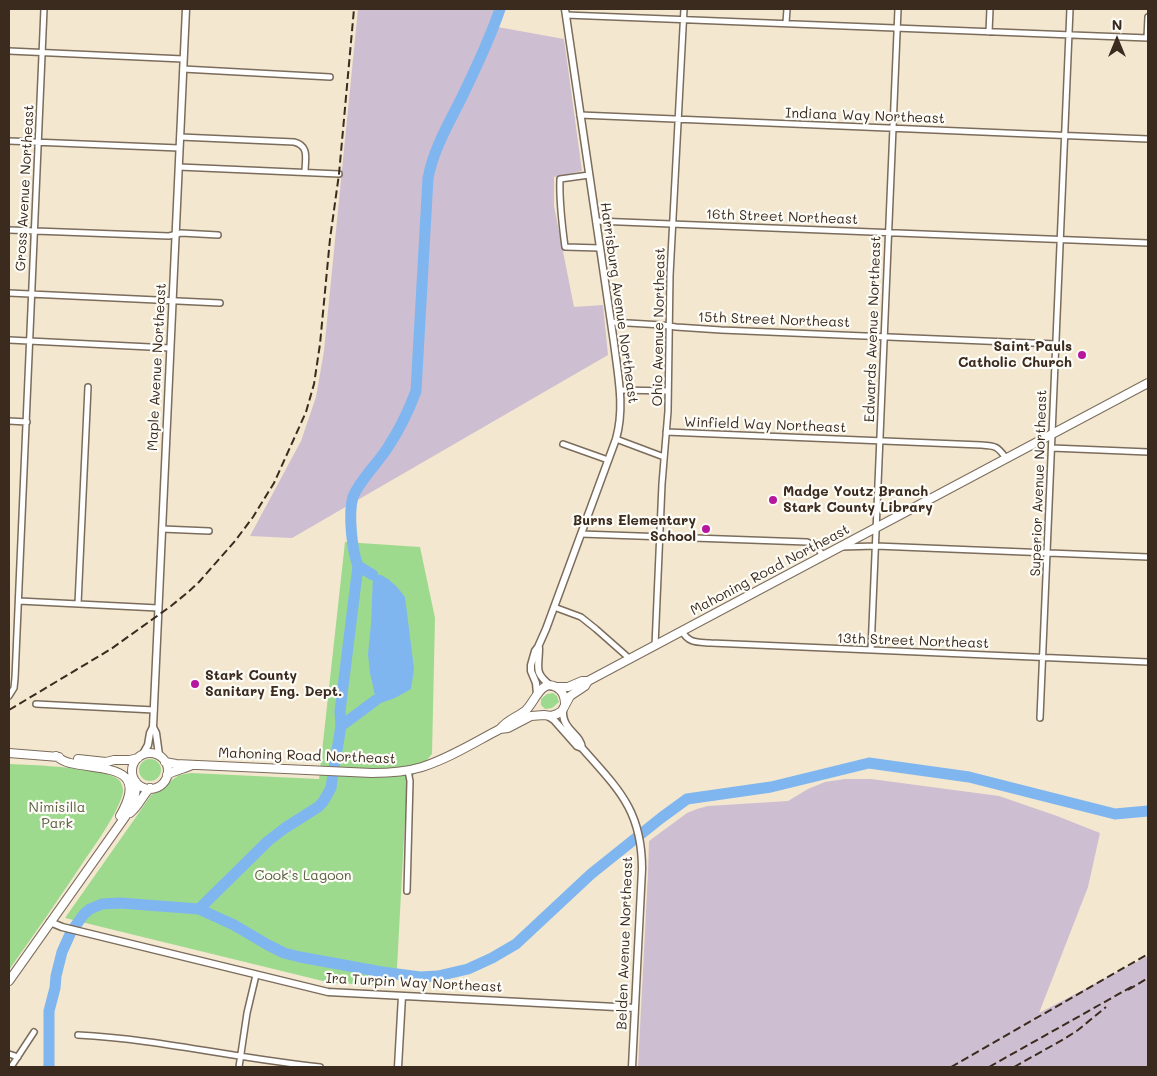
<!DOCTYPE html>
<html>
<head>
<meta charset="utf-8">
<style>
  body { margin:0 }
  #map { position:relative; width:1157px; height:1076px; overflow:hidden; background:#f3e7cf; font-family:Mali,sans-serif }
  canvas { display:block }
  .frame { position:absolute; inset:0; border:10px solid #3b2a1e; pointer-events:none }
  .north { position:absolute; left:1092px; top:15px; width:50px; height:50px; -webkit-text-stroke:4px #fdfcf7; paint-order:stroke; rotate:0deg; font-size:14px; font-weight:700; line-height:20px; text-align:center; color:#3b2a1e }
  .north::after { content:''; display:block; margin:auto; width:18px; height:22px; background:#3b2a1e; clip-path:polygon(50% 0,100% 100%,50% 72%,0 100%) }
</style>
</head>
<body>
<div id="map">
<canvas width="1157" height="1076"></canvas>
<div class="frame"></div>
<div class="north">N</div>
</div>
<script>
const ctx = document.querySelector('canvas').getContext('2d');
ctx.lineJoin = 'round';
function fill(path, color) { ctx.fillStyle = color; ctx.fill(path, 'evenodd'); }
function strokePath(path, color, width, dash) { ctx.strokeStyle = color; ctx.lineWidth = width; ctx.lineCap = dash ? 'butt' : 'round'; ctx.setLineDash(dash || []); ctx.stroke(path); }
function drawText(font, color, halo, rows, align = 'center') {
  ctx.font = font + ' Mali,sans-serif'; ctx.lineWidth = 4.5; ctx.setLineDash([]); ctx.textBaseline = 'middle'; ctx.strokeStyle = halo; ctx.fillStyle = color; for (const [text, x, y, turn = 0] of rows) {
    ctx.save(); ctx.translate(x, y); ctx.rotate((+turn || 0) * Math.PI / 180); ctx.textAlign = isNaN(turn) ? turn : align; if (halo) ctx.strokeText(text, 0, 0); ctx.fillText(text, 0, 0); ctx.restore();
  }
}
const industrial = new Path2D(`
  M358 9H498L492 26 564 39 582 171 554 177V206L574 307 603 305 608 355 292 538 250 536 301 441 316 397 324 351Z
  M845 779H871L999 796 1057 816 1100 833 1088 887 1039 1013 1148 956V1067H638L648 873 649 841 687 813 697 809 708 806 788 801 808 789 825 782Z`);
const green = new Path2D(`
  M345 542 420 547 435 618 432 754 407 783 396 986 331 983 65 918 136 817 151 795 164 788 172 780 179 775 191 773 319 779Z
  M553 693 557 696 559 702 552 708 545 709 541 705V699L547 694Z
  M139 770a11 11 0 1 1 22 0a11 11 0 1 1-22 0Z
  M9 764C29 765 109 767 120 781 123 786 124 791 122 796 116 815 98 841 86 858 61 896 35 933 9 970Z`);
const water = new Path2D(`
  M373 575H381L388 579 397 587 405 597 414 669 411 689 395 698 378 704 376 700 370 673 368 654 371 624Z`);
const river = new Path2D(`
  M358 566 373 575
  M341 726 376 700
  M199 909 268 841 285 828 318 807 323 802 331 788 332 781 341 726 340 711 358 566C352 550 348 514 353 497 359 481 379 462 388 447 400 429 409 410 416 391L428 178C434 148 448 125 462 97 476 68 490 39 500 9
  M49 1067V1011L55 988 56 976 62 952 71 932 84 914 90 909 102 904 120 903 199 909 234 925 268 945 284 953 300 957 382 972 420 977 438 976 468 969 492 958 516 944 591 874 661 818 687 799 771 787 869 763 969 777 1115 814 1148 811`);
const minor = new Path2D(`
  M566 15 1148 38
  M786 23 787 9
  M989 32 990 9
  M1147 38 1148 17
  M9 51 183 59
  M183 69 330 77
  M580 115 1148 139
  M180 137 294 142C310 146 305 159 305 172
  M9 141 179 148
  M179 167 339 174
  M589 175 560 179C559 202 562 224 565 247L600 248
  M596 221 1148 243
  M9 230 169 236 181 233 218 235
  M9 293 220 303
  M611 322 662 325 676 327 721 330 1056 344
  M9 340 170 348
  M620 390 668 391
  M9 421 27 422
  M666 432 981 445C996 446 997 446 1006 458
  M616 439 664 457
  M563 444 608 460
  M1052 448 1148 452
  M162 529 209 531
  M581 534 807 542C816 545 818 548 823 556
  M841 547 876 546 1148 557
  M19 601 158 608
  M78 604 88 387
  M554 607 581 617 596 629 630 659
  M682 631C689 644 698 642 711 643L1148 662
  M655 646 662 484 668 411 670 275 684 9
  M871 650 898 9
  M9 696 14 688 15 678 44 9
  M36 704 154 710
  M1040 718 1070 9
  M407 891 410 781 408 771
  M78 1035C159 1039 239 1059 320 1067
  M9 1054 18 1057
  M11 1067 34 1032
  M239 1067 247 1013 256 975`);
const tertiary = new Path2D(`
  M539 648C539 668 533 672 551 686
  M537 694 536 683 531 671V665L535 651 538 647 546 629 616 439C625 407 618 376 614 343L565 9
  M563 708C561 731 580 732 582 748
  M548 716 554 720 577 746 582 748C618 789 642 810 642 869L632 1067
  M143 754 148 745 150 733 153 727
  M159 755 156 733 153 727 186 9
  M50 922 62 927 328 992 635 1008
  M398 1067 402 996`);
const secondary = new Path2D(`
  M556 687H568L582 681H588
  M500 729 508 728 531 716 544 715 551 716 557 714 562 711 570 696 585 686 588 681 1148 383
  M9 753 59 757
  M132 771a18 18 0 1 1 36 0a18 18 0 1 1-36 0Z
  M56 756C60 759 65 762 70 763 104 771 150 764 120 816
  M78 759 106 762 114 760H130L138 758
  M165 762 176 764 372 773C389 773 406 772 422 767 450 758 475 742 500 729 507 720 517 717 525 711 535 703 542 674 560 690 564 694 565 699 565 704
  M167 775C175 770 184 769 192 765
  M130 813C139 806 142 796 150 788
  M9 981 125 817C131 806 137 796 136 782`);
const rail = new Path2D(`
  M9 710 111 649 171 606 187 593 199 582 235 541 253 517 274 483 306 412 314 384 320 344 330 239 339 174 354 9
  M1128 990 1148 978
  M951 1067 1148 954
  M989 1067 1133 986
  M1014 1067 1064 1039 1078 1030 1106 1007`);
const markers = [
  [1082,355,5,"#b5179e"],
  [773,500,5,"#b5179e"],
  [706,529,5,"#b5179e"],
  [195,684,5,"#b5179e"]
];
const streetNames = [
  ["Indiana Way Northeast",865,116,2],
  ["Gross Avenue Northeast",25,188,-87],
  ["16th Street Northeast",782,217,2],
  ["Harrisburg Avenue Northeast",619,303,82],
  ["15th Street Northeast",774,320,2],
  ["Ohio Avenue Northeast",659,327,-89],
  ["Edwards Avenue Northeast",873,329,-88],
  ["Maple Avenue Northeast",157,367,-87],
  ["Winfield Way Northeast",765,425,2],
  ["Superior Avenue Northeast",1039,483,-88],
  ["Mahoning Road Northeast",770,570,-28],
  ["13th Street Northeast",913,641,2],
  ["Mahoning Road Northeast",307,756,2],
  ["Belden Avenue Northeast",625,943,-88],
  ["Ira Turpin Way Northeast",414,983,3]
];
const poiNames = [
  ["Saint Pauls",1072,347],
  ["Catholic Church",1072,363],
  ["Madge Youtz Branch",783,492,"left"],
  ["Stark County Library",783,508,"left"],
  ["Burns Elementary",696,521],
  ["School",696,537],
  ["Stark County",205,676,"left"],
  ["Sanitary Eng. Dept.",205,692,"left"]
];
const parkNames = [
  ["Nimisilla",57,808],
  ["Park",57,824],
  ["Cook's Lagoon",303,876]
];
fill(industrial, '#cebed1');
fill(green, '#9eda8e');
fill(water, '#7fb6ef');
strokePath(river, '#7fb6ef', 11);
strokePath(minor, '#7b6c5c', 8);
strokePath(tertiary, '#7b6c5c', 9);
strokePath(secondary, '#7b6c5c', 10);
strokePath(minor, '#fff', 5);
strokePath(tertiary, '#fff', 6);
strokePath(secondary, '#fff', 8);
strokePath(rail, '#3b2a1e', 2, [8, 4]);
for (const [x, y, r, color] of markers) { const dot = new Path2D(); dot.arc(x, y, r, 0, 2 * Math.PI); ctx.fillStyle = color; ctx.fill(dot); strokePath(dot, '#fdfcf7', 2); }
drawText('14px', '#3b2a1e', '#fdfcf7', streetNames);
drawText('bold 14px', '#3b2a1e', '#fdfcf7', poiNames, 'right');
drawText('14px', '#595f40', '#fdfcf7', parkNames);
</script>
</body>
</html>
